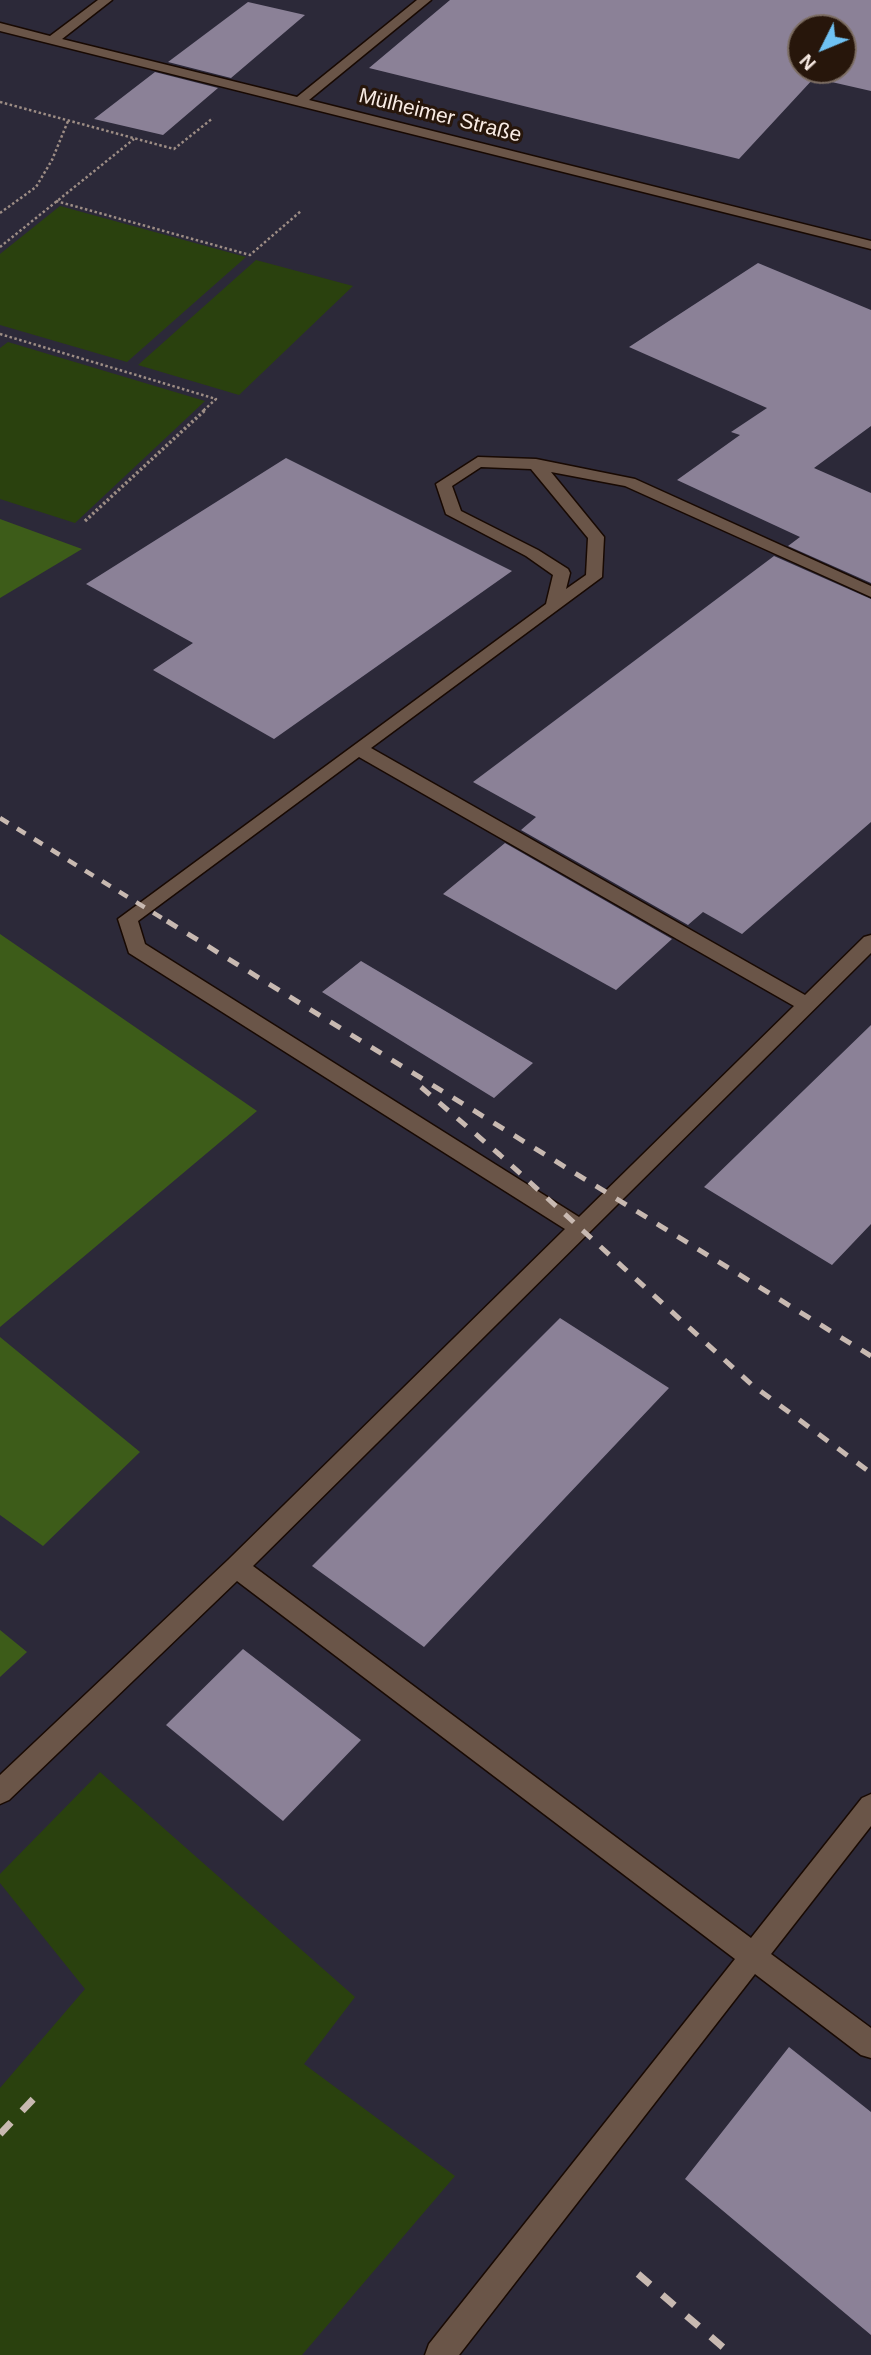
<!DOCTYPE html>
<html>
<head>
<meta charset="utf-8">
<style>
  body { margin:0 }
  #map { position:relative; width:871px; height:2355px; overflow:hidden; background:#311f14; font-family:Arial,sans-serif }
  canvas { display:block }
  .north { position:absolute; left:787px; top:14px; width:70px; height:70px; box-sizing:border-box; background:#27160b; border:2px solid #7b6c62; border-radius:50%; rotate:227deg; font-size:19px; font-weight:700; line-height:28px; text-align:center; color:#f9ece5 }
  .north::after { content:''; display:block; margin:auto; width:24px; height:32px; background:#6fc2f4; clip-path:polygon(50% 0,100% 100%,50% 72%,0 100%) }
</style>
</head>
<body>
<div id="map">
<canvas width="871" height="2355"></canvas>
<div class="north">N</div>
</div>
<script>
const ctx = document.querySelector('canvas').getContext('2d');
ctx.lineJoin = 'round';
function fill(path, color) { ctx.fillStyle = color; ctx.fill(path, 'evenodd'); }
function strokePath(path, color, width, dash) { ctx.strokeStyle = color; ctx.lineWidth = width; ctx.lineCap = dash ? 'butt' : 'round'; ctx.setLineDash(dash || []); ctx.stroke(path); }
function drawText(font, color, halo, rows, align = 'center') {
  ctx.font = font + ' Arial,sans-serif'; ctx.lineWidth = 6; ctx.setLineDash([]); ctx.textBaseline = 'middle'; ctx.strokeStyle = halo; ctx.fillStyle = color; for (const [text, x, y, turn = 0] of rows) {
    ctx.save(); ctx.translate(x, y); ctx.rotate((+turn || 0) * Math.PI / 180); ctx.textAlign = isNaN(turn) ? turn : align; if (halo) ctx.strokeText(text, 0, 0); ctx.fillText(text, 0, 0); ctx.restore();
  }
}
const industrial = new Path2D(`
  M0 0H871V2355H0ZM801 28H843V70H801Z`);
const green = new Path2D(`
  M60 206 246 257 127 362 0 325V254Z
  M256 260 353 286 239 395 138 365Z
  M8 342 205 401 75 523 0 499V348Z
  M100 1772 355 1997 304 2064 455 2176 302 2355H0V2088L85 1989 0 1883V1874Z`);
const forest = new Path2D(`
  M0 519 82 549 0 598Z
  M0 934 257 1111 0 1327Z
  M0 1337 140 1452 43 1546 0 1515Z
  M0 1630 27 1652 0 1677Z`);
const building = new Path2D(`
  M450 0H871V91L814 78 739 159 369 68ZM801 28H843V70H801Z
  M248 2 305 15 231 78 168 62Z
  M155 72 218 88 163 135 94 119Z
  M758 263 871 310V426L814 468 871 493V583L788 546 800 537 677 480 740 435 731 432 767 408 629 347Z
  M286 458 512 571 274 739 153 670 193 643 86 584Z
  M774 556 871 599V822L742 934 703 912 688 925 521 830 536 817 473 782Z
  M505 843 672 939 616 990 443 894Z
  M361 961 533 1063 494 1098 322 992Z
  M871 1025V1224L832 1265 704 1187Z
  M560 1318 669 1388 424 1647 312 1566Z
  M243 1649 361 1740 283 1821 166 1725Z
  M789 2047 871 2112V2335L685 2179Z`);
const pathFar1 = new Path2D(`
  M0 102 174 149 213 118
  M56 201 250 255 301 211
  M0 213 36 187 52 160 68 121
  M0 247 134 139
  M0 334 216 399 203 411`);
const path = new Path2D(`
  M85 521 205 410`);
const minor = new Path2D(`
  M98 0H112L62 39 297 97 417 0H431L309 100 871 241V249L0 31V23L50 36Z
  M478 457 536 459 635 479 871 586V597L625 486 551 472 604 537 602 577 371 748 805 995 864 937 871 935V953L253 1566 751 1938 862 1798 871 1794V1826L771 1954 871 2028V2058L861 2055 755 1974 459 2355H425L429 2344 735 1959 237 1581 9 1800 0 1804V1775L228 1560 565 1229 129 953 118 919 546 604 553 575 526 556 446 514 436 484ZM481 467 531 469 588 538 586 575 566 589 570 573 568 569 538 550 461 511 452 486ZM359 757 794 1006 579 1217 145 944 138 921Z`);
const railFar2 = new Path2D(`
  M0 818 170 923`);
const railFar1 = new Path2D(`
  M167 921 871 1356
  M421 1087 500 1155 751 1384 871 1473`);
const rail = new Path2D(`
  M0 2134 42 2090
  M638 2274 732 2355`);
const farStreetnames = [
  ["Mülheimer Straße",440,116,14]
];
fill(industrial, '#2c2939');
fill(green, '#2a410e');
fill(forest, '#3d5c19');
fill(building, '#8b8197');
strokePath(minor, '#180902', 3);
strokePath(pathFar1, '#9d8d85', 2.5, [2.5, 2.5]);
strokePath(path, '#9d8d85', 3.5, [2.5, 2.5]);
fill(minor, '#6a5548');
strokePath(railFar2, '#c8b9b1', 4.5, [10, 10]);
strokePath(railFar1, '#c8b9b1', 5, [12, 12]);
strokePath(rail, '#c8b9b1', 7, [16, 16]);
drawText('21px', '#f9ece5', '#27160b', farStreetnames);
</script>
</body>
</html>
